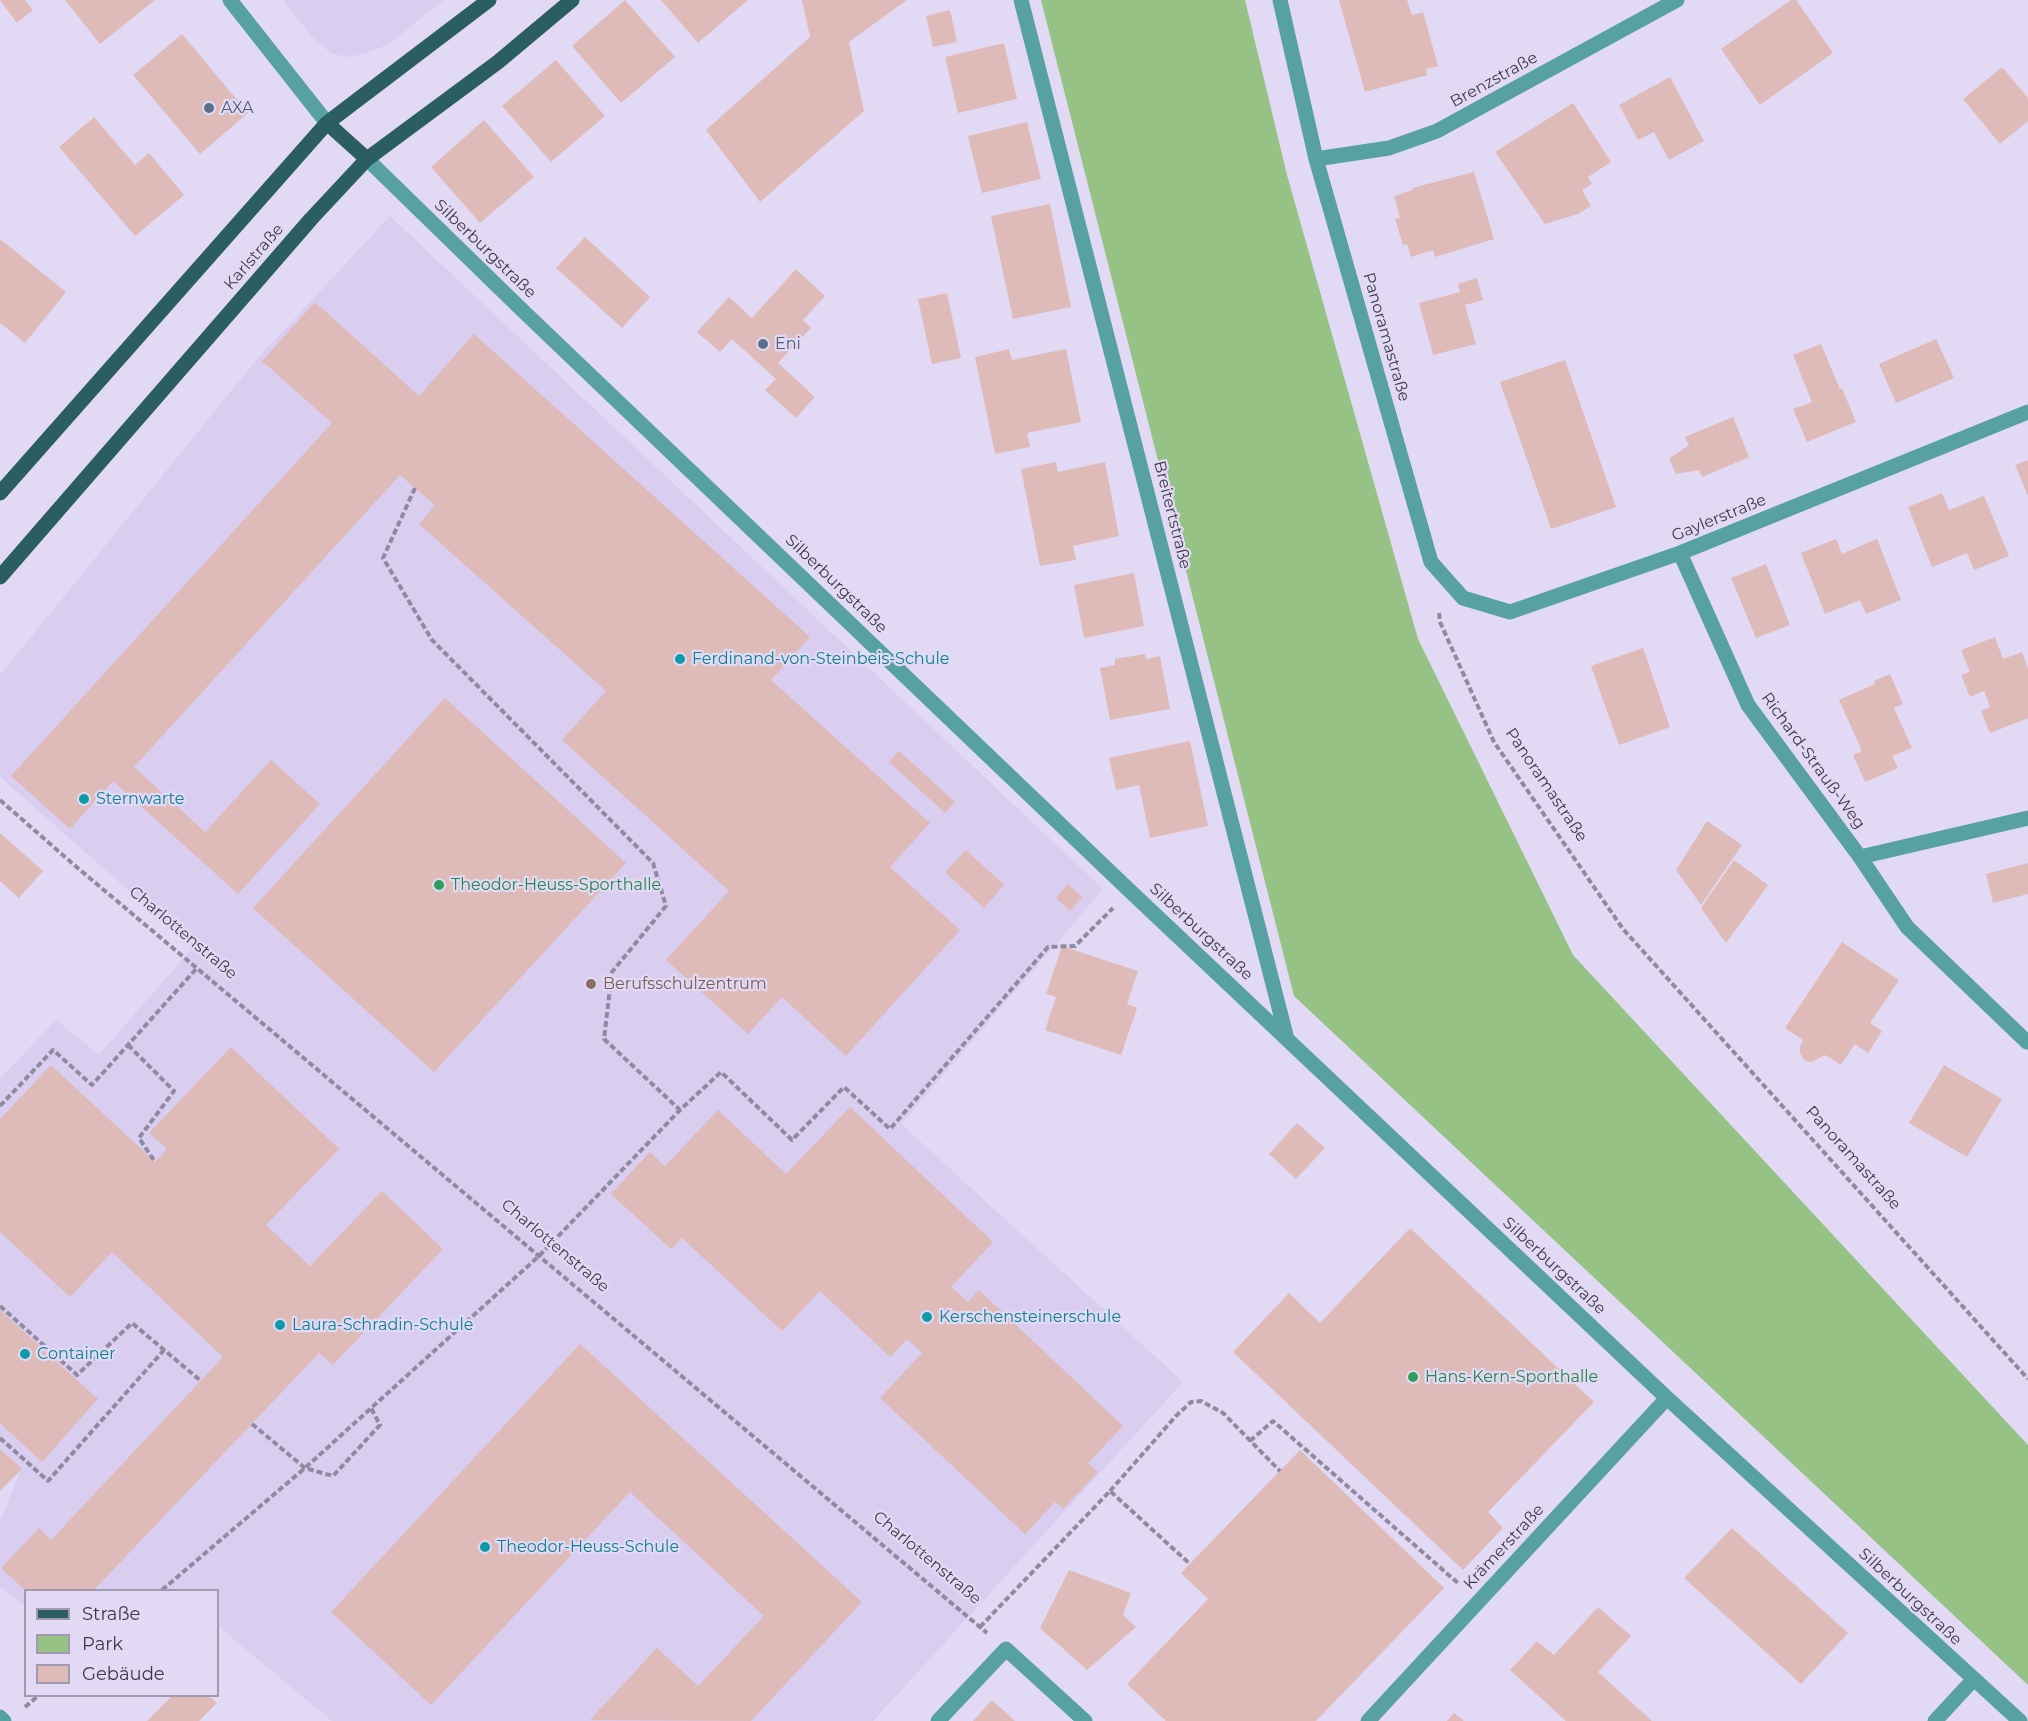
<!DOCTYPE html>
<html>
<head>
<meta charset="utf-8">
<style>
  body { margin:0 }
  #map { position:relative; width:2028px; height:1721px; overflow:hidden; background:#e2d9f5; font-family:Montserrat,sans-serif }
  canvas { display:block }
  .legend { position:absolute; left:24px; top:1589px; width:195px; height:108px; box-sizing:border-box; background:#e2d9f5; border:2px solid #a099af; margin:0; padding:8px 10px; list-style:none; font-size:18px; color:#3e3a46 }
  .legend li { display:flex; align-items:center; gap:12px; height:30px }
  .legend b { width:30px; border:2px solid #a099af }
</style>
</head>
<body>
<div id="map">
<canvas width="2028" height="1721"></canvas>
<ul class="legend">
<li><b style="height:8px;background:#2a5e60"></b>Straße</li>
<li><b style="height:16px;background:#97c286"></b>Park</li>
<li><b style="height:16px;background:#debbb9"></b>Gebäude</li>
</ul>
</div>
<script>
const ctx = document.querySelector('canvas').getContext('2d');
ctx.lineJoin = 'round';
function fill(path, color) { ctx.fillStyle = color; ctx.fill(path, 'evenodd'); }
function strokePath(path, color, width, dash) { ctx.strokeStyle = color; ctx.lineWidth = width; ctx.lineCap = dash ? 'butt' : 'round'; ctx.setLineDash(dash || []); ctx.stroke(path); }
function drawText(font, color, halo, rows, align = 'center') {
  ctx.font = font + ' Montserrat,sans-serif'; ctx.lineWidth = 4.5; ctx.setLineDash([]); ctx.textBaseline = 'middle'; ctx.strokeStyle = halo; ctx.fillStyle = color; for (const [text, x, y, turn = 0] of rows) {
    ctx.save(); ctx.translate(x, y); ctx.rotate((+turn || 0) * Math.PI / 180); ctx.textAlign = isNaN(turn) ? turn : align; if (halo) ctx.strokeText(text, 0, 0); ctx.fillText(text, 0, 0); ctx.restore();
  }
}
const built = new Path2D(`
  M283 0H444L387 45 364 54 346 57 331 53 313 38Z
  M390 216 1103 889 901 1124 1183 1382 873 1721H332L218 1626V1590H26L25 1607 0 1586V1522L21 1469 0 1449V1079L56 1020 99 1055 193 947 0 777V675L258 358Z`);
const green = new Path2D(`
  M1041 0H1245L1287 175 1418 639 1573 955 2028 1445V1685L1294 996Z`);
const building = new Path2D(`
  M0 0H25L33 10 17 23Z
  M65 0H155L100 44Z
  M625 0 675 57 621 103 572 46Z
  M661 0H748L698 43Z
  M802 0H907L849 42 864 111 760 202 706 130 810 37Z
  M1339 0H1407L1412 15 1423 12 1438 66 1426 69 1427 75 1365 92Z
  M1791 0H1796L1833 53 1760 105 1721 49Z
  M950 10 957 42 933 47 926 16Z
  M182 34 248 113 200 154 133 75Z
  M1004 43 1017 99 958 113 945 57Z
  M556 60 605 116 551 162 502 106Z
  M2002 67 2028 98V121L2000 144 1963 99Z
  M1670 77 1704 141 1669 160 1654 132 1638 140 1619 105Z
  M1573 103 1611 162 1588 177 1592 184 1582 190 1591 206 1578 214 1545 224 1495 152Z
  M94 117 135 165 149 153 184 195 135 236 59 147Z
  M484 120 534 177 480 223 431 167Z
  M1027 122 1041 179 982 193 968 136Z
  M1474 172 1494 239 1435 257 1433 250 1411 257 1407 244 1403 245 1395 219 1400 218 1394 196 1413 190 1412 188Z
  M1050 204 1071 307 1013 319 991 216Z
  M585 237 650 297 622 328 556 268Z
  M0 239 66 292 25 343 0 323Z
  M796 269 825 296 803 320 811 328 778 363 815 397 796 418 765 390 776 379 732 339 720 352 697 332 729 297 752 318Z
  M1477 278 1483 300 1465 305 1476 344 1433 355 1419 303 1460 292 1458 284Z
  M947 293 961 358 932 364 918 299Z
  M315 302 419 396 474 334 810 637 771 680 930 823 890 867 960 930 846 1056 782 997 748 1034 666 960 729 891 562 740 606 691 419 524 435 505 400 475 134 767 205 832 271 760 320 804 238 894 113 781 70 829 11 776 332 423 262 361Z
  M1936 339 1954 378 1896 403 1879 364Z
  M1821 344 1840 389 1842 388 1856 422 1807 442 1793 409 1812 402 1793 355Z
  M1009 349 1012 360 1066 349 1081 422 1027 433 1030 447 995 454 975 357Z
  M1565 360 1616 507 1551 529 1500 382Z
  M1733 417 1749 457 1702 477 1699 470 1676 474 1669 459 1689 445 1685 437Z
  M2028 460V496L2015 465Z
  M1056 462 1058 472 1105 462 1119 536 1073 546 1076 560 1040 566 1021 469Z
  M1942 493 1949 510 1984 496 2009 556 1974 570 1967 553 1932 567 1908 507Z
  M1836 539 1842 554 1877 539 1901 600 1866 614 1860 600 1825 614 1801 553Z
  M1766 564 1790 625 1756 638 1731 578Z
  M1134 573 1144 626 1084 638 1074 585Z
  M1995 637 2003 659 2022 652 2028 668V718L1990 733 1981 711 1990 707 1984 691 1970 697 1961 675 1970 672 1961 650Z
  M1643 648 1670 727 1619 745 1591 666Z
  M1145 654 1146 659 1160 656 1170 709 1110 720 1100 668 1115 665V659Z
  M1890 674 1903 704 1894 708 1912 748 1892 756 1898 768 1865 782 1853 755 1862 751 1839 700 1875 684 1874 681Z
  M445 698 626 863 434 1072 253 908Z
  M1190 741 1208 826 1150 838 1139 785 1116 790 1109 758Z
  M899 751 955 802 945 813 889 762Z
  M1707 821 1742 845 1701 905 1676 870Z
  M0 833 43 871 19 898 0 881Z
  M966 850 1004 885 984 908 945 872Z
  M1734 860 1768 885 1726 943 1701 908Z
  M2028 863V894L1993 903 1986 874Z
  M1068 884 1082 897 1070 911 1056 898Z
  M1842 942 1899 980 1870 1023 1882 1031 1868 1053 1855 1044 1841 1065 1825 1055 1812 1062 1805 1061 1800 1053V1047L1803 1040 1785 1028Z
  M1062 946 1138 971 1127 1004 1137 1008 1121 1055 1045 1030 1056 997 1046 994Z
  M231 1047 339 1149 266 1225 310 1266 382 1191 443 1249 333 1365 319 1353 94 1590H25L1 1568 39 1528 51 1540 223 1357 112 1252 70 1297 0 1232V1119L51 1065 155 1162 167 1149 149 1133Z
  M1944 1065 2002 1099 1967 1157 1909 1123Z
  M850 1107 993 1242 951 1287 968 1302 979 1290 1123 1426 1088 1463 1098 1472 1063 1509 1055 1502 1025 1534 880 1398 922 1353 907 1339 890 1357 820 1291 782 1331 682 1238 671 1249 611 1194 650 1152 665 1166 718 1110 786 1174Z
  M1297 1123 1325 1148 1296 1179 1269 1154Z
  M1410 1228 1594 1402 1488 1512 1503 1528 1463 1570 1233 1352 1289 1293 1320 1323Z
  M0 1310 98 1399 42 1462 0 1423Z
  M580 1344 862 1602 751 1721 590 1720 657 1648 698 1686 764 1616 630 1492 431 1705 331 1612Z
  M0 1449 22 1469 0 1491Z
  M1300 1450 1444 1588 1316 1721H1166L1127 1684 1208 1599 1181 1573Z
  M1732 1528 1848 1633 1801 1684 1684 1578Z
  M1069 1570 1131 1593 1123 1615 1136 1627 1087 1670 1040 1628Z
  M1598 1607 1631 1636 1598 1672 1652 1721H1566L1510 1670 1537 1641 1554 1655Z
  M172 1696H209L217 1703 199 1721H147Z
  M992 1700 1015 1721H973Z
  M1454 1713 1464 1721H1447Z`);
const path = new Path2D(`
  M415 488 383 558 432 640 653 863 666 906 612 972 604 1039 680 1110
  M1439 613 1440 622 1494 742 1623 929 2028 1379
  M0 800 73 864 987 1633
  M128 1045 174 1091 139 1138 155 1162
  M0 1106 53 1050 92 1085 197 968
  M0 1306 77 1375 132 1323 201 1381
  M252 1424 305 1468 333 1476 380 1425 371 1408
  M0 1438 48 1481 164 1350
  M1250 1441 1273 1421 1459 1584
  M1110 1491 1176 1416 1191 1402 1201 1401 1223 1413 1280 1471
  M162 1590 305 1468 539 1256 680 1110 721 1072 792 1140 844 1087 890 1129 1048 947 1075 946 1113 908
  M980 1627 1110 1491 1190 1564
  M25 1707 38 1696`);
const minor = new Path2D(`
  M230 0 327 123
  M1021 0 1287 1039
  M1280 0 1316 159 1431 562 1463 598 1510 612 1680 553 2028 412
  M367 159 521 309 1130 891 1667 1398 2020 1721
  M1316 159 1389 148 1437 131 1677 0
  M1680 553 1748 705 1860 857 1907 927 2027 1042
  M1860 857 2028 818
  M0 1717 4 1721
  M938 1721 1006 1649 1085 1721
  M1368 1721 1667 1398
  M1935 1721 1973 1680`);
const major = new Path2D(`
  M327 123 367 159
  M0 493 327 123 489 0
  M0 577 311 219 367 159 498 62 572 0`);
const markers = [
  [209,108,6,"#5c6f8a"],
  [763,344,6,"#5c6f8a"],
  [680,659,6,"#0f9aa8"],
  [84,799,6,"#0f9aa8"],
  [439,885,6,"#2e9e5b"],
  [591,984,6,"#8d6e63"],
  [927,1317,6,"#0f9aa8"],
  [280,1325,6,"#0f9aa8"],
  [25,1354,6,"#0f9aa8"],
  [1413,1377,6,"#2e9e5b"],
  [485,1547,6,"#0f9aa8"]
];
const streetNames = [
  ["Brenzstraße",1494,80,-29],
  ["Silberburgstraße",485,249,44],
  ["Karlstraße",254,257,-49],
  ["Panoramastraße",1386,337,74],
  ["Breitertstraße",1172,515,76],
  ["Gaylerstraße",1719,518,-22],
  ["Silberburgstraße",836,584,44],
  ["Richard-Strauß-Weg",1813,761,54],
  ["Panoramastraße",1546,785,56],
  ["Silberburgstraße",1201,932,43],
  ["Charlottenstraße",183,933,40],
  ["Panoramastraße",1853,1158,48],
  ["Charlottenstraße",555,1246,40],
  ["Silberburgstraße",1554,1266,43],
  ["Krämerstraße",1504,1547,-47],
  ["Charlottenstraße",927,1558,40],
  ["Silberburgstraße",1910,1597,43]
];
const serviceNames = [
  ["AXA",221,108],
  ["Eni",775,344]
];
const cultureNames = [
  ["Ferdinand-von-Steinbeis-Schule",692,659],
  ["Sternwarte",96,799],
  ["Kerschensteinerschule",939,1317],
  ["Laura-Schradin-Schule",292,1325],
  ["Container",37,1354],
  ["Theodor-Heuss-Schule",497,1547]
];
const leisureNames = [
  ["Theodor-Heuss-Sporthalle",451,885],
  ["Hans-Kern-Sporthalle",1425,1377]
];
const educationNames = [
  ["Berufsschulzentrum",603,984]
];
fill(built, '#d9cdf0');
fill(green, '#97c286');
fill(building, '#debbb9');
strokePath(path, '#908a9e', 4, [6, 3]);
strokePath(minor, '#57a1a3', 15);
strokePath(major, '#2a5e60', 15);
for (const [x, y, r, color] of markers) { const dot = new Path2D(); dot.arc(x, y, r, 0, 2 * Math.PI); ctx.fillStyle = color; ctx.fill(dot); strokePath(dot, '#e2d9f5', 2); }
drawText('16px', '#3e3a46', '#e2d9f5', streetNames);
drawText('16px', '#4e5e75', '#e2d9f5', serviceNames, 'left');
drawText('16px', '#0d838f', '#e2d9f5', cultureNames, 'left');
drawText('16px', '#27864d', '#e2d9f5', leisureNames, 'left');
drawText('16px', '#785e54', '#e2d9f5', educationNames, 'left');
</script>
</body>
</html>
